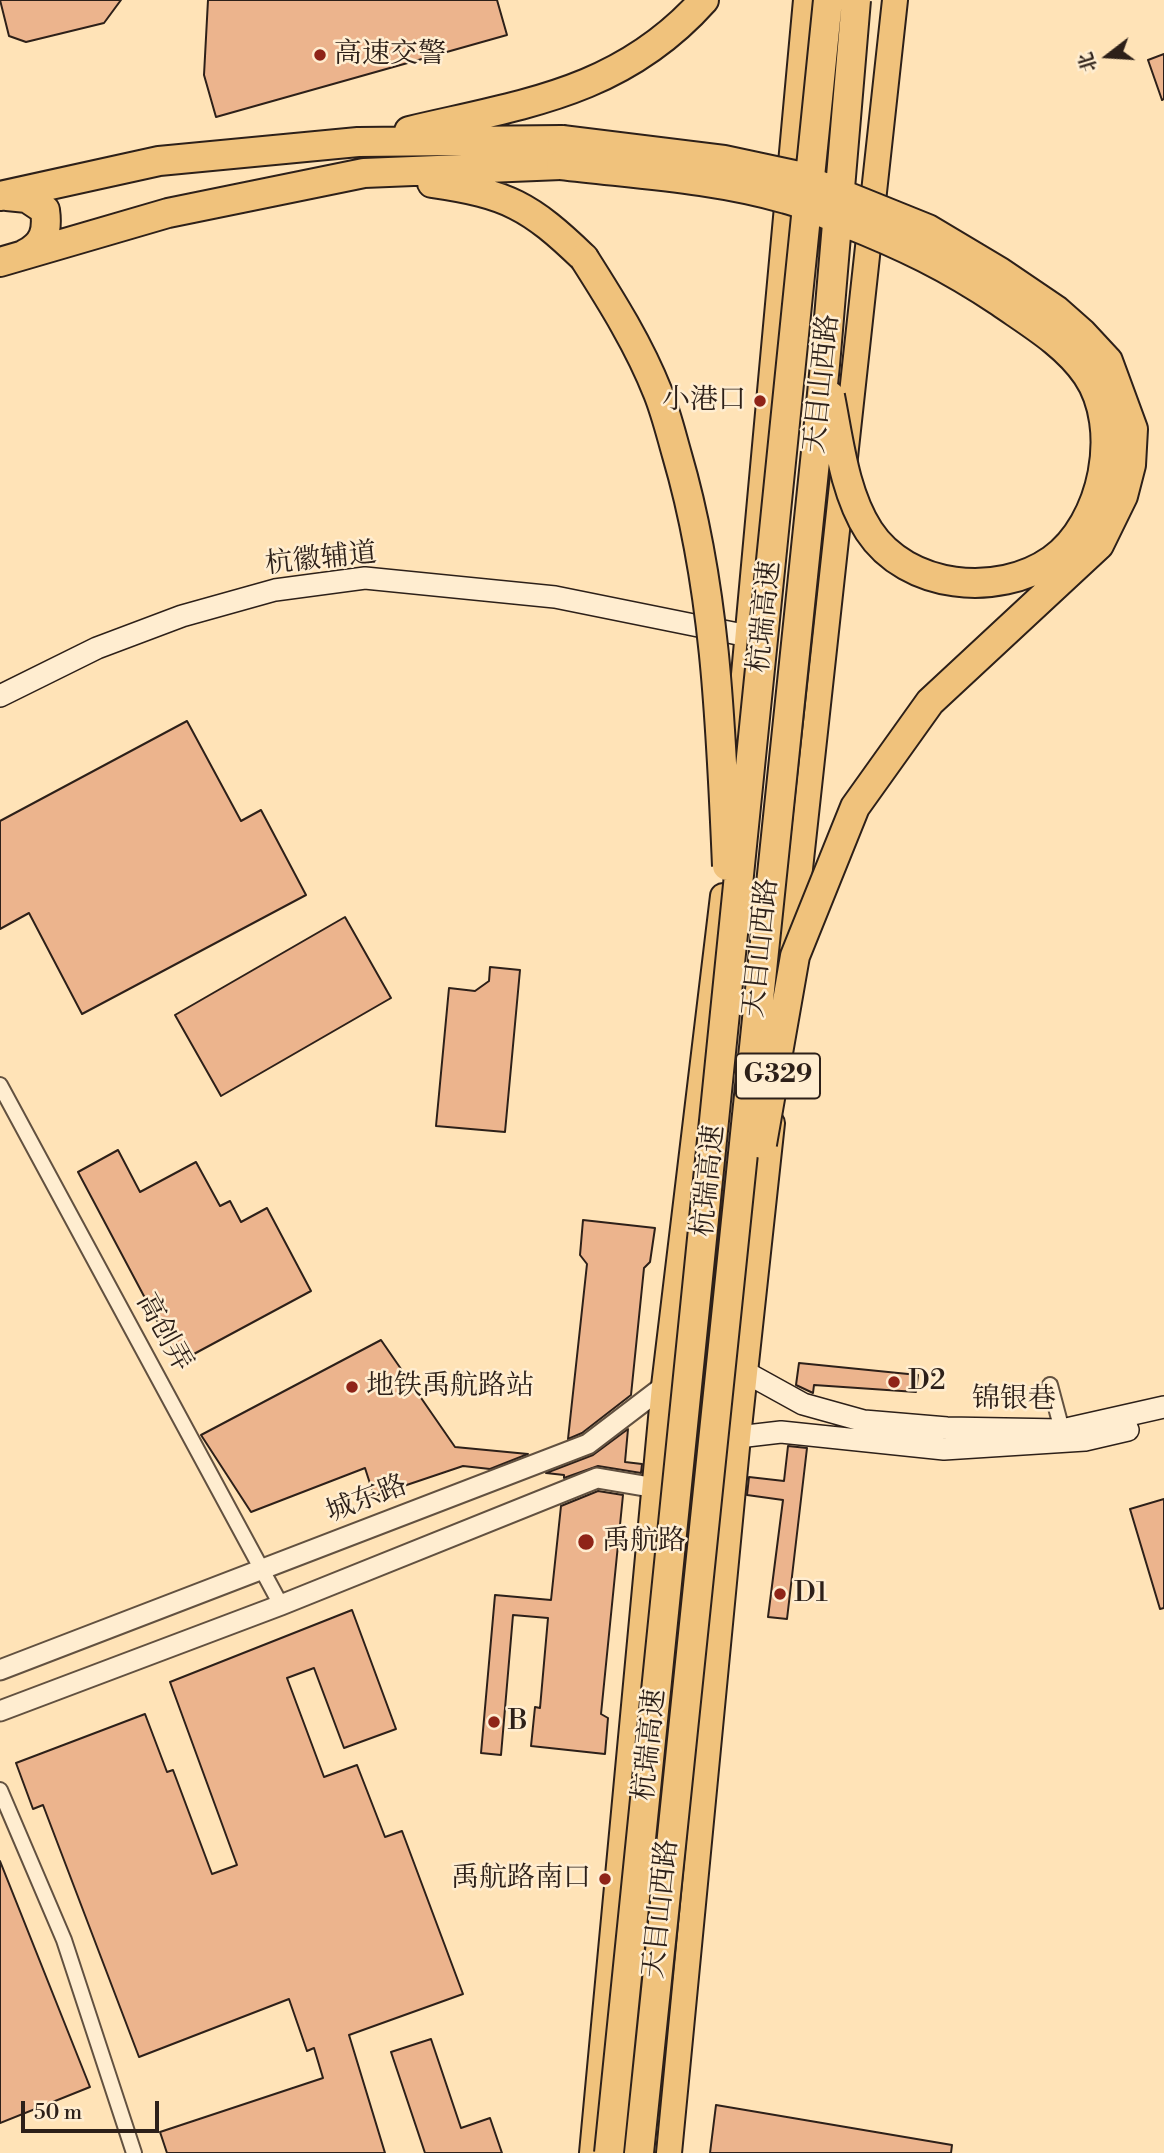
<!DOCTYPE html>
<html>
<head>
<meta charset="utf-8">
<style>
  body { margin:0 }
  #map { position:relative; width:1164px; height:2153px; overflow:hidden; background:#ffe3b7; font-family:"Libre Bodoni","Noto Serif SC",serif }
  canvas { display:block }
  .north { position:absolute; left:1073px; top:21px; width:70px; height:70px; -webkit-text-stroke:5px #ffedd0; paint-order:stroke; rotate:253deg; font-size:19px; font-weight:700; line-height:28px; text-align:center; color:#2d2019 }
  .north::after { content:''; display:block; margin:auto; width:24px; height:32px; background:#2d2019; clip-path:polygon(50% 0,100% 100%,50% 72%,0 100%) }
  .scale { position:absolute; left:21px; top:2101px; width:138px; height:32px; box-sizing:border-box; border:4px solid #2d2019; border-top:0; padding-left:9px; font-size:21px; line-height:24px; white-space:nowrap; color:#2d2019; -webkit-text-stroke:5px #ffedd0; paint-order:stroke }
</style>
</head>
<body>
<div id="map">
<canvas width="1164" height="2153"></canvas>
<div class="north">北</div>
<div class="scale">50 m</div>
</div>
<script>
const ctx = document.querySelector('canvas').getContext('2d');
ctx.lineJoin = 'round';
function fill(path, color) { ctx.fillStyle = color; ctx.fill(path, 'evenodd'); }
function strokePath(path, color, width, dash) { ctx.strokeStyle = color; ctx.lineWidth = width; ctx.lineCap = dash ? 'butt' : 'round'; ctx.setLineDash(dash || []); ctx.stroke(path); }
function drawText(font, color, halo, rows, align = 'center') {
  ctx.font = font + ' "Libre Bodoni","Noto Serif SC",serif'; ctx.lineWidth = 5; ctx.setLineDash([]); ctx.textBaseline = 'middle'; ctx.strokeStyle = halo; ctx.fillStyle = color; for (const [text, x, y, turn = 0] of rows) {
    ctx.save(); ctx.translate(x, y); ctx.rotate((+turn || 0) * Math.PI / 180); ctx.textAlign = isNaN(turn) ? turn : align; if (halo) ctx.strokeText(text, 0, 0); ctx.fillText(text, 0, 0); ctx.restore();
  }
}
const building = new Path2D(`
  M0 0H121L104 23 26 42 9 36Z
  M208 0H497L507 35 216 117 204 75Z
  M1164 54V99L1162 100 1148 60Z
  M187 721 241 821 261 810 306 895 82 1014 29 913 0 929V821Z
  M345 917 391 998 221 1096 175 1015Z
  M490 967 520 970 505 1132 436 1126 449 988 475 991 489 981Z
  M118 1150 140 1192 196 1162 220 1206 230 1201 241 1222 267 1208 311 1291 179 1362 78 1172Z
  M583 1220 655 1228 650 1262 644 1268 631 1395 582 1433 568 1439 587 1264 580 1255Z
  M381 1340 455 1447 528 1454 490 1469 463 1466 374 1496 365 1468 251 1512 201 1435Z
  M799 1363 918 1375 916 1392 814 1385 813 1393 796 1385Z
  M628 1429 625 1462 642 1464 641 1473 598 1466 564 1478V1475L546 1473 593 1455Z
  M788 1446 807 1448 787 1619 768 1617 783 1500 747 1495 749 1477 784 1481Z
  M598 1491 623 1495 601 1714 608 1718 605 1754 531 1746 535 1707 540 1708 548 1618 513 1615 501 1755 481 1753 495 1595 551 1600 561 1506Z
  M1164 1499V1608L1160 1609 1130 1509Z
  M352 1610 396 1729 344 1748 314 1668 287 1678 324 1777 357 1765 385 1837 402 1831 463 1994 349 2035 385 2153H167L160 2132 323 2078 314 2048 307 2051 289 1999 139 2057 43 1805 33 1809 16 1763 145 1714 167 1772 173 1770 212 1874 237 1865 170 1682Z
  M0 1861 90 2087 0 2123Z
  M431 2039 461 2128 490 2118 502 2153H425L391 2052Z
  M716 2105 952 2145 951 2153H710Z`);
const minor = new Path2D(`
  M0 1085 281 1605
  M1050 1385 1062 1430 1068 1433
  M0 1790 64 1940 134 2153`);
const tertiary = new Path2D(`
  M0 1670 588 1444 664 1386 730 1375
  M0 1711 281 1605 597 1478 656 1488 719 1449`);
const secondary = new Path2D(`
  M0 696 97 648 182 616 275 590 365 578 555 597 748 636
  M745 1372 803 1404 864 1421 947 1428 1062 1430 1164 1407
  M738 1437 781 1432 944 1449 1085 1440 1128 1430`);
const trunk = new Path2D(`
  M733 794 806 0
  M791 951 895 0
  M592 2153 664 1386 723 896
  M669 2153 738 1437 772 1123`);
const motorway = new Path2D(`
  M409 131C523 104 621 93 704 0
  M432 183C508 194 530 206 584 258
  M0 196 159 161 358 142 562 140
  M7 196 27 198 45 210C48 231 44 244 25 254
  M0 262 168 213 364 173 561 165`);
const motorwayBridge = new Path2D(`
  M562 140 724 160 794 175 928 229 1000 272 1056 310 1082 333 1108 361 1133 429 1131 465 1123 496 1099 545 930 702 855 807 795 956 762 1144
  M561 165C635 174 714 178 786 199 806 204 825 214 844 222 902 245 948 267 1000 302 1030 323 1066 344 1087 375 1123 428 1104 523 1052 560 998 598 907 589 869 531 844 492 839 441 830 396
  M584 258C612 302 639 345 658 393 666 413 671 434 677 455 716 588 721 728 727 866
  M609 2153 828 0
  M639 2153 825 365 856 0`);
const markers = [
  [320,55,7,"#8f2418"],
  [760,401,7,"#8f2418"],
  [894,1382,7,"#8f2418"],
  [352,1387,7,"#8f2418"],
  [586,1542,9,"#8f2418"],
  [780,1594,7,"#8f2418"],
  [494,1722,7,"#8f2418"],
  [605,1879,7,"#8f2418"]
];
const shields = [
  [778,1076,84]
];
const shieldNames = [
  ["G329",778,1076]
];
const poiNames = [
  ["高速交警",334,55],
  ["小港口",746,401,"right"],
  ["D2",908,1382],
  ["地铁禹航路站",366,1387],
  ["禹航路",602,1542],
  ["D1",794,1594],
  ["B",508,1722],
  ["禹航路南口",591,1879,"right"]
];
const streetNames = [
  ["天目山西路",823,384,-84],
  ["杭徽辅道",321,560,-6],
  ["杭瑞高速",766,617,-84],
  ["天目山西路",762,948,-84],
  ["杭瑞高速",710,1181,-84],
  ["高创弄",163,1333,61],
  ["锦银巷",1014,1400],
  ["城东路",367,1500,-21],
  ["杭瑞高速",651,1745,-84],
  ["天目山西路",662,1909,-84]
];
fill(building, '#ecb48d');
strokePath(building, '#2d2019', 2);
strokePath(minor, '#625140', 18);
strokePath(tertiary, '#625140', 23);
strokePath(secondary, '#2d2019', 24);
strokePath(trunk, '#2d2019', 28);
strokePath(motorway, '#2d2019', 32);
strokePath(minor, '#ffedd0', 14);
strokePath(tertiary, '#ffedd0', 19);
strokePath(secondary, '#ffedd0', 21);
strokePath(trunk, '#f0c27c', 24);
strokePath(motorway, '#f0c27c', 28);
strokePath(motorwayBridge, '#2d2019', 32, []);
strokePath(motorwayBridge, '#f0c27c', 28);
for (const [x, y, r, color] of markers) { const dot = new Path2D(); dot.arc(x, y, r, 0, 2 * Math.PI); ctx.fillStyle = color; ctx.fill(dot); strokePath(dot, '#ffedd0', 2.5); }
for (const [x, y, w] of shields) { const box = new Path2D(); box.roundRect(x - w / 2, y - 22.5, w, 45, 5); ctx.fillStyle = '#ffedd0'; ctx.fill(box); strokePath(box, '#2d2019', 2); }
drawText('bold 26px', '#2d2019', null, shieldNames);
drawText('28px', '#2d2019', '#ffedd0', poiNames, 'left');
drawText('28px', '#2d2019', '#ffedd0', streetNames);
</script>
</body>
</html>
